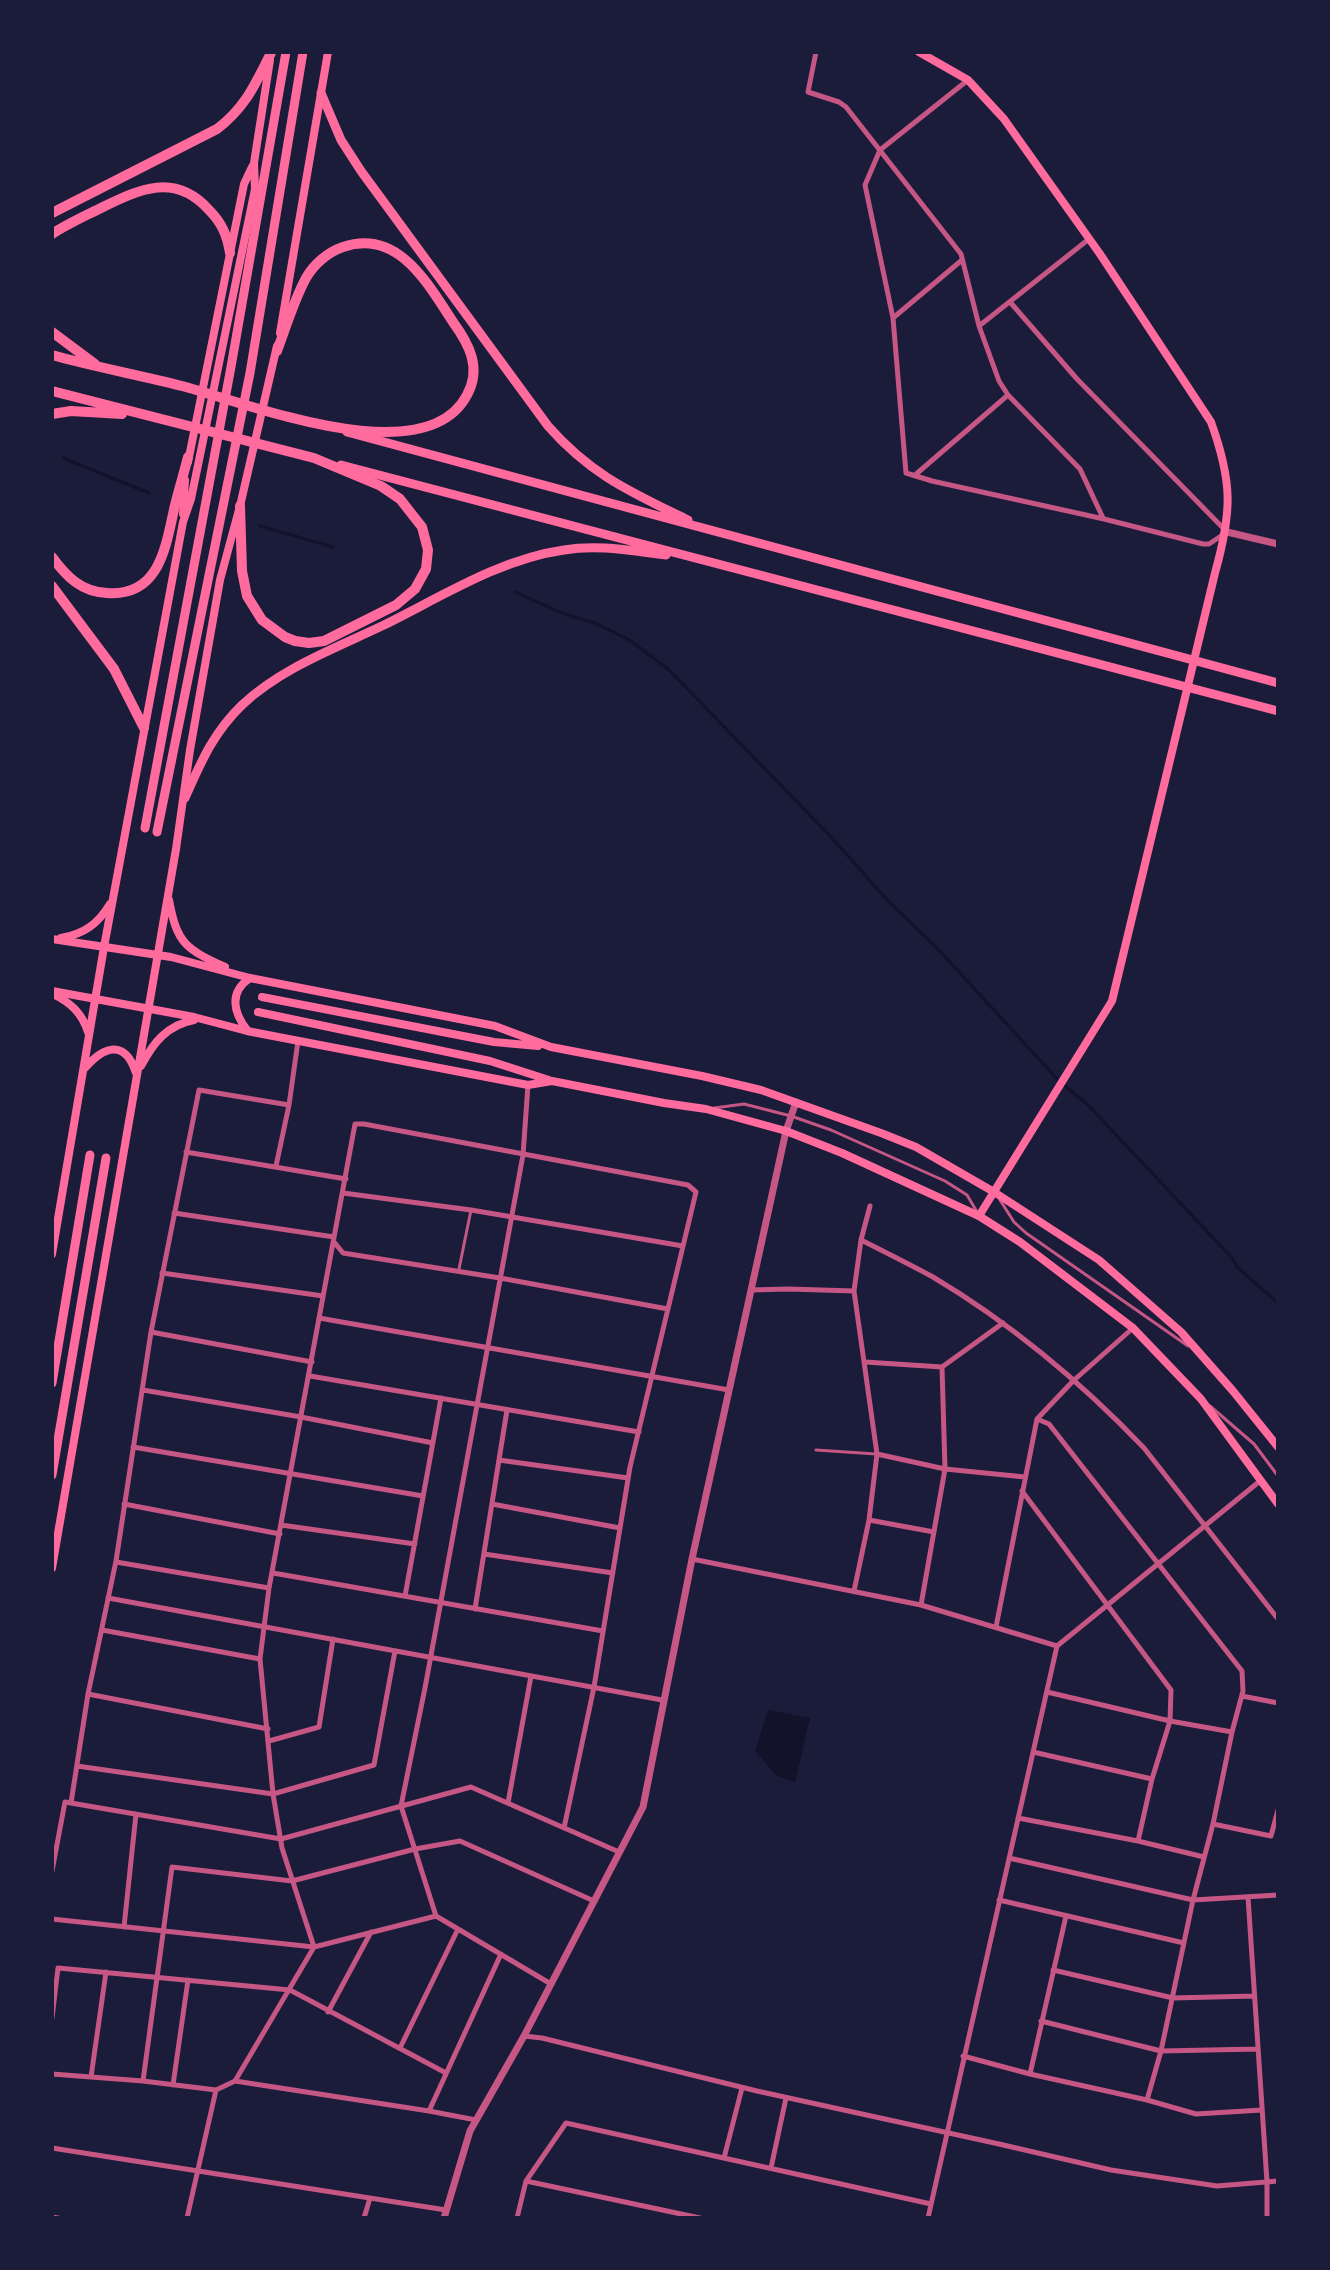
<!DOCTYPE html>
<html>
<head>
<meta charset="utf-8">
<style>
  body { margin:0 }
  #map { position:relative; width:1330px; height:2270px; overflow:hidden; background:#1b1b3a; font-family:Raleway,sans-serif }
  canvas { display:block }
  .frame { position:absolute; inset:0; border:54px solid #1b1b3a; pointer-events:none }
</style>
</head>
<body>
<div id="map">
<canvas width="1330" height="2270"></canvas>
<div class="frame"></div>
</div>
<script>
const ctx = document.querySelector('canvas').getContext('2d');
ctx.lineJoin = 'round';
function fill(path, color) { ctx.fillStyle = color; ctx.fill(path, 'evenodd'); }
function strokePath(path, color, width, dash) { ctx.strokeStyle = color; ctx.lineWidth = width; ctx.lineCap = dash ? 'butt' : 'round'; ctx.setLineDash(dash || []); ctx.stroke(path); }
const water = new Path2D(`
  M768 1710 810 1718 795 1782 777 1776 755 1751Z`);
const stream = new Path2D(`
  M63 458 149 493
  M260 526 333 547
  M515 592 567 615 595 623 628 639 668 669 833 839 887 900 937 948 1060 1082 1087 1104 1233 1259 1238 1268 1278 1303`);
const service = new Path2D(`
  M714 1108 744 1104 791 1116 831 1130 945 1181 967 1195 977 1212
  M1000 1200 1014 1222 1026 1233 1188 1346
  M459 1269 471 1210
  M1210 1406 1254 1444 1278 1476
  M816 1450 876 1454`);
const minor = new Path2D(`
  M816 52 808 92 839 102 846 107 961 254 979 326 999 381 1008 395 1080 469 1103 518
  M968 80 880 150 865 185 893 318 906 473 932 481 1104 519 1203 544H1209L1227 532 1077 379 1010 302
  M893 318 962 260
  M979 326 1089 239
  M915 475 1008 395
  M186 1152 346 1179
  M276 1166 289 1105 298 1041
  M343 1193 471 1210 683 1246
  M174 1213 334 1237
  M861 1240C885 1252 909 1264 933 1277 1010 1323 1082 1383 1144 1448L1278 1619
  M334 1242 343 1253 500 1278 668 1309
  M162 1273 323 1296
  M751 1290 788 1289 854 1291
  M319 1318 729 1390
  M151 1332 312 1362
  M865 1362 942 1367
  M310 1376 639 1432
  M143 1390 301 1417 433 1443
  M1037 1419 1049 1424 1242 1671 1243 1691 1232 1732 1213 1824 1193 1900 1161 2051 1147 2100
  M133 1447 423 1496
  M877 1454 945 1469 1025 1477
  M499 1460 628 1478
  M1022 1491 1171 1690 1170 1721 1152 1779 1138 1841
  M124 1504 280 1534
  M492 1504 620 1528
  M869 1520 934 1532
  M281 1525 415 1544
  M484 1554 613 1573
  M692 1559 921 1605 1057 1646
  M116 1562 269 1588
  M273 1573 603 1631
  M854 1591 869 1520 877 1454 854 1291 861 1240 870 1206
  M405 1596 441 1398
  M108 1598 662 1700
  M921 1605 945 1469 942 1367 1003 1323
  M475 1609 507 1410
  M996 1627 1037 1419 1073 1381 1133 1328
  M102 1630 260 1659
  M1057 1646 1260 1481
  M1047 1692 1170 1721 1232 1732
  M88 1694 268 1729
  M1242 1696 1278 1703
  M269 1741 319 1727 333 1639
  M1033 1752 1152 1779
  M77 1766 273 1794 374 1765 395 1651
  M71 1803 88 1694 116 1561 151 1332 199 1090 289 1105
  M508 1803 531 1676
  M1018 1818 1138 1841 1204 1857
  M1213 1824 1271 1836 1278 1810
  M1009 1858 1193 1900 1278 1895
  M52 1871 65 1802 281 1839 471 1787 619 1852
  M1248 1897 1267 2182V2218
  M999 1900 1184 1943
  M436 1916 401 1806 425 1688 523 1155 528 1085
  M52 1919 314 1947 436 1916 551 1984
  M124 1927 136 1814
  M1053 1970 1173 1998 1254 1996
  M328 2012 371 1932
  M52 2018 58 1968 290 1990 446 2073
  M1041 2021 1161 2051 1258 2049
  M524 2036 542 2038 757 2091 999 2144 1111 2170 1217 2186 1278 2181
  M400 2048 458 1929
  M963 2056 1030 2074 1147 2100 1196 2114 1262 2110
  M52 2074 143 2081 216 2090
  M1030 2074 1066 1916
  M91 2077 106 1972
  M143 2081 172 1867 292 1881 415 1849 460 1841 594 1901
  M235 2081 314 1947 282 1848 273 1794 260 1659 269 1588 355 1124H364L688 1185 696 1192 630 1467 594 1687 564 1828
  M235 2081 429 2111 476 2120
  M173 2085 188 1980
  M216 2090 235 2081
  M429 2111 501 1954
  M52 2148 446 2210
  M724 2158 742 2088
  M771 2168 786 2098
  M526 2181 700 2218
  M52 2217 58 2218
  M187 2218 216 2090
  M364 2218 370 2198
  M517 2218 526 2181 566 2123 931 2204
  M928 2218 1057 1646`);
const tertiary = new Path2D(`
  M1227 532 1278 544
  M444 2218 470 2131 524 2036 643 1807 692 1559 786 1131 796 1102`);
const secondary = new Path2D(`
  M919 52 968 80 1004 119 1100 254 1211 422C1233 483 1232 512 1215 573L1112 1001 979 1216`);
const primary = new Path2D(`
  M280 333 328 52
  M188 462 244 184 252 167
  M183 514 185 480
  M169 900C177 944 186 949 225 967
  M61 938C84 934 98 924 110 904
  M52 939 171 957 250 978 495 1026 551 1047 702 1076 761 1090 881 1133 916 1147 994 1192 1099 1260 1181 1332 1233 1391 1278 1447
  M52 991 194 1017 247 1031 528 1085 552 1081 664 1103 706 1109 786 1131 842 1153 979 1216 1020 1242 1133 1328 1201 1399 1278 1504
  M53 994C71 1003 82 1013 88 1032
  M262 997 494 1042 538 1046
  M258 1012 490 1061 549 1080
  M247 1030C233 1012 229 992 250 978
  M141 1066C153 1043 167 1025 194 1020
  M85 1068C104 1046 125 1039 136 1073
  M52 1254 104 947 183 522 191 499 255 189 254 163 270 60
  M52 1568 176 849 190 750 220 580 240 506 277 346`);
const trunk = new Path2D(`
  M321 93 341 140 361 171 548 426C591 475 631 492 688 520
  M347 432 1278 683
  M341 465 1278 711
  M185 798C201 762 213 733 242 705 281 668 336 648 384 625 441 597 500 559 564 550 598 544 632 551 666 555
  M145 828 231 367 286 52
  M157 832 250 373 303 52
  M52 1383 90 1155
  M52 1475 106 1158`);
const motorway = new Path2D(`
  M52 213 217 129C246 107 255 84 271 53
  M52 234C67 224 85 216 101 208 140 189 175 172 209 210 222 223 227 235 230 253
  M52 332 95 364
  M52 355C95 367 139 375 182 386 248 403 425 475 467 395 482 368 469 344 453 322 428 284 398 228 343 247 328 252 314 264 306 278 294 300 286 327 277 351
  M52 391 314 458 381 486 400 499 422 527 428 550 426 569 415 589 396 605 324 641 309 643 295 641 285 637 262 620 247 596 242 571 240 506
  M52 414 71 411 122 414
  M52 557C66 576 81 592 107 593 161 597 166 544 175 505 179 489 184 473 188 457
  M52 586 114 669 144 728`);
fill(water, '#12122b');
strokePath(stream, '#12122b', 3);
strokePath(service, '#c65784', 3);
strokePath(minor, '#c65784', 5);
strokePath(tertiary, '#c65784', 7);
strokePath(secondary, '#ff6b9d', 8);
strokePath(primary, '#ff6b9d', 8);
strokePath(trunk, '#ff6b9d', 9);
strokePath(motorway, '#ff6b9d', 10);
</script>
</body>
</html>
